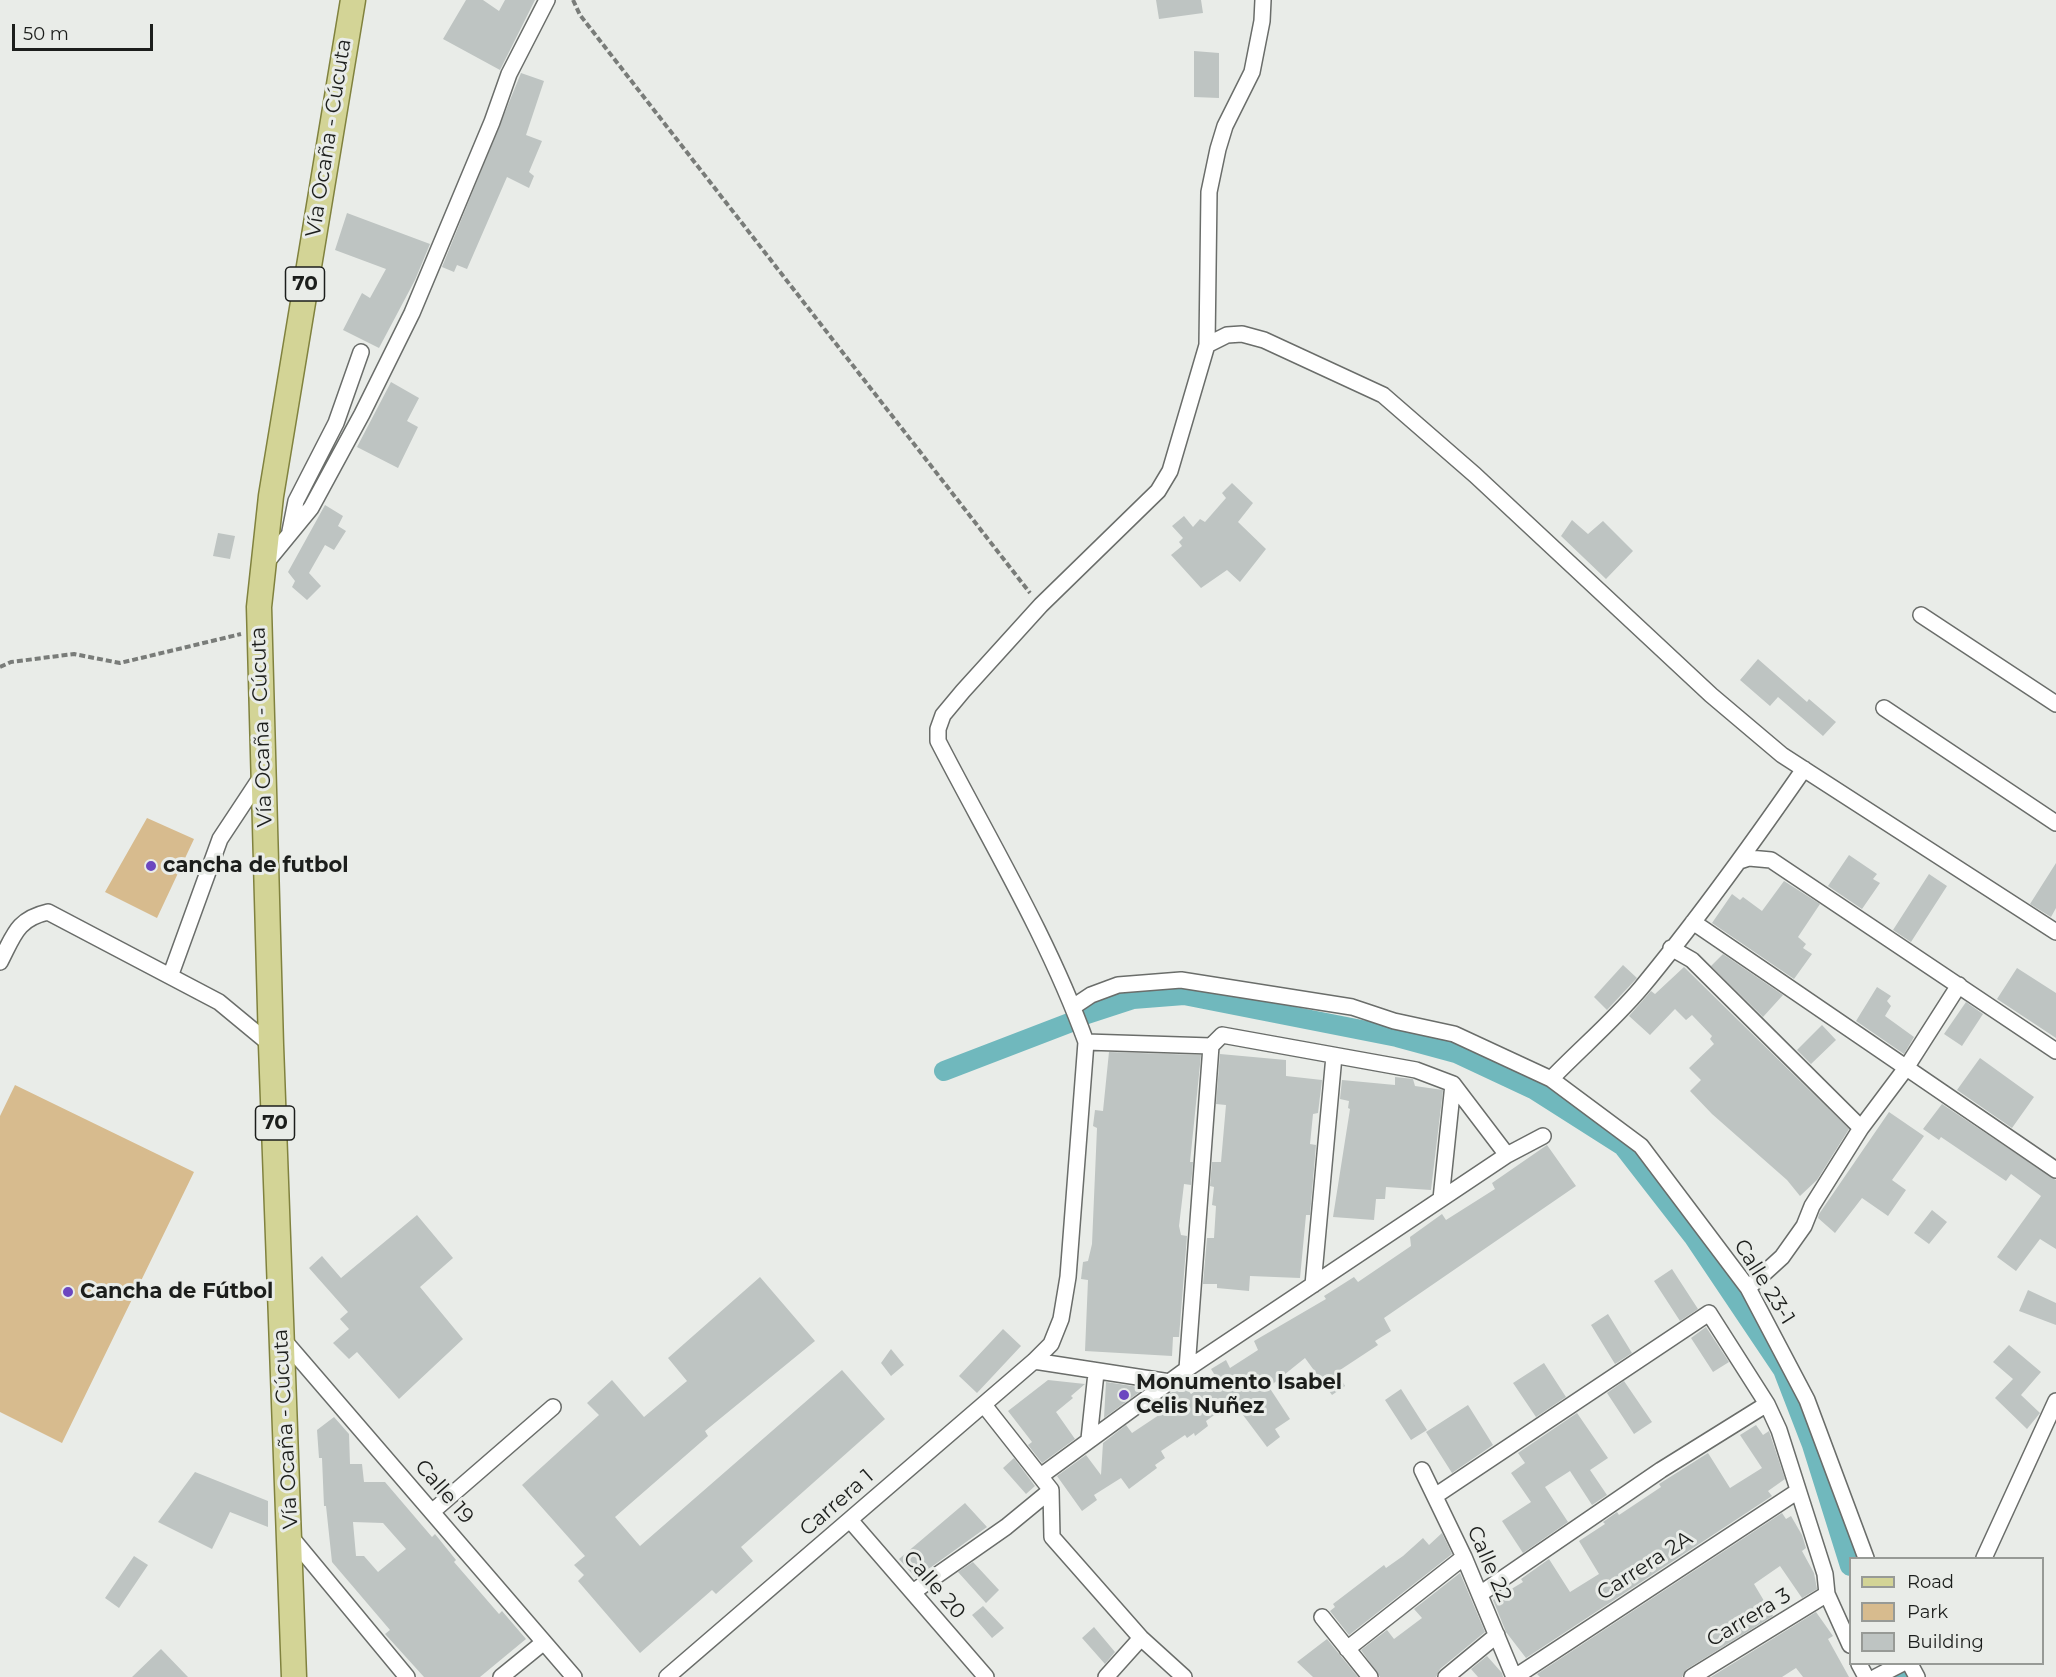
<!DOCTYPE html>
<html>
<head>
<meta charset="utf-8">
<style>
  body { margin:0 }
  #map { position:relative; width:2056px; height:1677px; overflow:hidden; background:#e9ece8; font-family:Montserrat,sans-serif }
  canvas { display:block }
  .legend { position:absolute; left:1849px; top:1557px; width:195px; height:108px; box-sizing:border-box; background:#e9ece8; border:2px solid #979a96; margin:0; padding:8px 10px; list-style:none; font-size:18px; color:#1c1e1c }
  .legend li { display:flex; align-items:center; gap:12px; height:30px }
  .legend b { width:30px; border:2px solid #979a96 }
  .scale { position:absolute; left:12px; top:24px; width:141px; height:27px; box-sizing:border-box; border:3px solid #1c1e1c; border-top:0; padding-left:8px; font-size:18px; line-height:21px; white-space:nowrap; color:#1c1e1c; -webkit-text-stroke:4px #e9ece8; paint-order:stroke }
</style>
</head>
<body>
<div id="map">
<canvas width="2056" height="1677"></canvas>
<ul class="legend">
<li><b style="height:8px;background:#d3d496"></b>Road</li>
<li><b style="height:16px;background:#d7bb8e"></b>Park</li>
<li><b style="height:16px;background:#bec4c2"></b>Building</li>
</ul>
<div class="scale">50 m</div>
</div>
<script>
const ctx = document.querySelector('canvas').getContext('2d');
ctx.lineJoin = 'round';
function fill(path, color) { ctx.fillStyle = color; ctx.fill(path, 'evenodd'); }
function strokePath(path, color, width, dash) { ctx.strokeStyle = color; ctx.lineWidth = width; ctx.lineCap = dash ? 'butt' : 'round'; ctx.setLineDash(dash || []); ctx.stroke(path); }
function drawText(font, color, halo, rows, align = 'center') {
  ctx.font = font + ' Montserrat,sans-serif'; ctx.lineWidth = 6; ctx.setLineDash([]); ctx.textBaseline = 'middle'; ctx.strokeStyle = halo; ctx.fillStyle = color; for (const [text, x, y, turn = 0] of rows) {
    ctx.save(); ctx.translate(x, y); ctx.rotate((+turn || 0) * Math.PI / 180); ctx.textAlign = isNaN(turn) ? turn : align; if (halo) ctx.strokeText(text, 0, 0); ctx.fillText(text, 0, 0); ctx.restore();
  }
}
const green = new Path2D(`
  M147 818 194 839 157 918 105 892Z
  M15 1085 194 1172 62 1443 0 1412V1116Z`);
const canal = new Path2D(`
  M1084 1015 1133 999 1184 995 1397 1037 1456 1053 1535 1090 1623 1146 1693 1236 1783 1370 1812 1445 1850 1566
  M944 1071 1069 1023
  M1898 1676V1677`);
const building = new Path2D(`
  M466 0H483L499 11 505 0H535L500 70 443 39Z
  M1156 0H1201L1203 13 1159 19Z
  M1194 51 1219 53V98L1194 97Z
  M521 73 544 81 526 135 542 141 529 172 534 176 529 188 507 177 467 269 457 265 454 272 442 267Z
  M347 213 430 244 415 280 379 348 343 330 362 293 370 298 386 269 335 250Z
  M391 382 419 398 407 421 418 427 398 468 357 447Z
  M1232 483 1253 503 1238 522 1266 549 1240 582 1227 570 1201 588 1171 555 1182 546 1179 542 1183 538 1172 526 1184 516 1193 527 1200 519 1205 522 1226 498 1222 493Z
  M325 505 343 516 338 526 346 531 334 550 325 545 309 573 321 586 307 600 292 587 295 581 288 572Z
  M1572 520 1588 534 1603 521 1633 551 1606 579 1561 536Z
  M218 533 235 536 230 559 213 556Z
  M1758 659 1807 702 1809 699 1836 722 1823 736 1778 697 1770 706 1740 680Z
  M1849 855 1877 874 1873 879 1880 883 1862 909 1828 886Z
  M2056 863V908L2051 917 2030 904Z
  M1929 874 1947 886 1911 942 1893 930Z
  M1784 881 1820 904 1798 937 1806 944 1803 948 1812 954 1794 979 1712 923 1732 894 1740 900 1743 897 1762 911Z
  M1723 954 1783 995 1763 1017 1711 966Z
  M1623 965 1637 978 1607 1010 1594 997Z
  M1684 967 1849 1129 1817 1180 1800 1196 1787 1180 1712 1114 1690 1091 1701 1080 1689 1068 1714 1044 1710 1039 1712 1036 1692 1015 1686 1020 1675 1009 1650 1035 1629 1016 1651 991 1655 994Z
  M2017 968 2056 993V1038L1997 999Z
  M1877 987 1891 996 1887 1001 1891 1006 1885 1016 1914 1037 1904 1054 1856 1021Z
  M1966 1002 1983 1014 1962 1046 1944 1034Z
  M1822 1025 1836 1040 1811 1064 1797 1050Z
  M1109 1052 1201 1055 1190 1162H1193L1191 1185 1184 1184 1179 1226 1181 1235 1187 1236 1179 1337H1173L1172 1356 1085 1351 1088 1280 1081 1279 1083 1262 1088 1261 1092 1244 1097 1128 1093 1126 1095 1110 1103 1111Z
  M1220 1054 1286 1060V1076L1322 1080 1318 1113 1313 1114 1310 1144 1316 1145 1310 1215H1306L1300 1278 1250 1276 1249 1291 1217 1288V1284H1203L1207 1238H1214L1216 1206 1212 1205 1214 1187 1210 1186 1212 1162H1221L1226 1105 1216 1104Z
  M1980 1058 2034 1097 2012 1128 1957 1090Z
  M1395 1077 1413 1079 1415 1086 1443 1090 1431 1190 1386 1187 1385 1199H1376L1374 1220 1333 1217 1350 1109 1348 1108 1349 1101 1340 1099 1342 1080 1395 1085Z
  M1942 1104 2056 1180V1249L2040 1239 2016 1271 1997 1257 2041 1196 2011 1174 2006 1181 1941 1137 1939 1140 1923 1129Z
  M1889 1112 1924 1136 1892 1180 1906 1190 1888 1216 1862 1198 1835 1233 1818 1218 1819 1214Z
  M1547 1145 1576 1186 1384 1318 1391 1331 1375 1341 1378 1345 1337 1372 1345 1386 1332 1395 1305 1358 1269 1387 1290 1419 1275 1429 1280 1437 1267 1447 1240 1411 1235 1415 1228 1405 1206 1421 1208 1426 1195 1436 1194 1433 1187 1438 1185 1435 1161 1451 1165 1458 1155 1465 1157 1468 1129 1489 1121 1478 1094 1495 1097 1500 1082 1511 1057 1476 1086 1455 1101 1475 1103 1443 1126 1425 1132 1433 1174 1405 1168 1395 1177 1388 1187 1389 1191 1394 1216 1377 1211 1369 1226 1360 1230 1368 1258 1350 1254 1341 1326 1299 1324 1296 1354 1277 1358 1282 1411 1246 1410 1237 1442 1214 1446 1220 1495 1189 1492 1183Z
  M1932 1210 1947 1222 1929 1244 1914 1233Z
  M417 1215 453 1258 420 1287 463 1339 399 1399 357 1352 349 1359 333 1343 349 1329 340 1319 348 1312 309 1268 322 1256 341 1278Z
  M1672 1269 1698 1309 1680 1321 1654 1281Z
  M760 1277 815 1341 705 1431 708 1436 615 1517 640 1546 842 1370 885 1419 741 1547 753 1561 716 1594 712 1590 640 1653 578 1581 584 1575 574 1565 585 1556 522 1485 599 1415 587 1403 612 1380 644 1417 687 1381 668 1358Z
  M2028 1290 2056 1303V1325L2019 1311Z
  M1608 1314 1632 1353 1615 1364 1591 1325Z
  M1706 1327 1729 1362 1713 1372 1691 1338Z
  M1003 1329 1021 1346 977 1393 959 1376Z
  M2009 1345 2041 1372 2021 1395 2040 1413 2027 1429 1995 1398 2013 1379 1993 1362Z
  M891 1349 904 1365 891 1376 881 1363Z
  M1544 1363 1566 1397 1536 1417 1513 1383Z
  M1048 1380 1085 1384 1071 1396 1073 1398 1056 1412 1075 1439 1042 1463 1028 1445 1032 1442 1008 1411Z
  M1624 1381 1652 1422 1634 1434 1607 1393Z
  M1106 1382 1145 1388 1104 1418Z
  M1401 1389 1427 1430 1411 1440 1385 1400Z
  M1468 1405 1493 1445 1452 1473 1426 1432Z
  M1577 1413 1608 1458 1590 1470 1607 1495 1592 1505 1570 1471 1545 1487 1568 1522 1523 1553 1502 1521 1531 1502 1511 1473 1525 1463 1518 1453Z
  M334 1417 349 1434 350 1464H362L364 1482H385L432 1537 435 1534 456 1560 454 1562 499 1614 502 1611 526 1639 480 1677H424L385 1634 390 1630 332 1562 326 1506H324L322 1458H319L317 1430ZM353 1522 383 1523 406 1549 378 1572 364 1556H356Z
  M1756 1425 1763 1435 1769 1431 1785 1479 1768 1491 1772 1496 1526 1658 1506 1632 1493 1600 1523 1582 1521 1579 1549 1559 1570 1592 1599 1574 1579 1541 1605 1524 1603 1522 1617 1512 1619 1515 1661 1487 1659 1484 1708 1453 1730 1488 1762 1468 1740 1435Z
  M1014 1458 1035 1486 1026 1494 1003 1468Z
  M195 1472 268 1501V1527L230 1512 212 1549 158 1522Z
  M965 1503 987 1527 916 1578 899 1559Z
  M1782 1513 1786 1519 1791 1516 1802 1535 1806 1548 1802 1551 1814 1573 1817 1589 1802 1598 1780 1566 1754 1584 1773 1616 1687 1669 1682 1677H1540L1537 1674Z
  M1442 1533 1452 1554 1349 1635 1330 1611 1335 1607 1333 1604 1384 1565 1386 1568 1403 1556 1423 1538 1429 1545Z
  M134 1556 148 1565 119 1608 105 1598Z
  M973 1562 999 1590 986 1603 958 1572Z
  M1460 1573 1485 1632 1440 1669 1436 1677H1380L1361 1650 1387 1630 1394 1639 1422 1618 1414 1609Z
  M983 1606 1004 1628 992 1638 972 1615Z
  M1816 1612 1833 1636 1828 1639 1849 1677H1803L1796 1668 1782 1677H1711Z
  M1094 1627 1115 1652 1105 1664 1082 1638Z
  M1327 1639 1340 1655 1358 1677H1313L1297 1662Z
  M161 1649 188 1677H132Z
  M1487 1656 1502 1673 1503 1677H1478L1471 1669Z`);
const path = new Path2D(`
  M573 0 580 15 1030 593
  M0 667 11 662 74 654 120 663 241 634`);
const street = new Path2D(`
  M1207 345 1227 335 1242 334 1264 340 1383 395 1475 475 1711 695 1782 755 2056 932
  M290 531 296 501 336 423 361 352
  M265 564 311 508 362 414 412 313 492 122 509 74 547 0
  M1921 615 2056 704
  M1884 708 2056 823
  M1740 861 1749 858 1771 860 2056 1051
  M1693 922 2056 1170
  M1671 948 1692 960 1861 1128
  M0 962C14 935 17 919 48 912L219 1002 271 1045
  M171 974 220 839 263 774
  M1073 1007 1091 995 1118 985 1181 980 1352 1007 1394 1021 1454 1034 1551 1079 1641 1146 1748 1288 1807 1400 1866 1558
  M1086 1042 1211 1046 1222 1035 1416 1070 1453 1084 1507 1155
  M1551 1079C1581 1048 1613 1021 1641 988 1699 918 1752 844 1804 769
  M1441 1199 1453 1084
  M1313 1285 1334 1056
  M1748 1288 1782 1257 1804 1226 1812 1206 1861 1128 1906 1068 1959 985
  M281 1337 574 1677
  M1034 1361 1170 1382
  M1187 1369 1211 1046
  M984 1405 1051 1490 1052 1537 1141 1638 1184 1677
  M1089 1439 1096 1373
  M1422 1470 1464 1557 1514 1677
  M1042 1475 1187 1369 1507 1155 1543 1136
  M1435 1496 1709 1313 1767 1404 1779 1430 1825 1574 1827 1594 1850 1645
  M433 1511 553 1407
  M850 1520 986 1677
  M291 1537 407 1677
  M1984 1558 2056 1401
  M913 1592 1006 1527 1051 1490
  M1480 1594 1661 1470 1767 1404
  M1322 1617 1370 1677
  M1347 1649 1464 1557
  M1859 1664 1866 1677
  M1910 1664 1917 1677
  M501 1677 544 1642
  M667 1677 1034 1361 1051 1344 1061 1319 1068 1277 1086 1042C1048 937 989 840 938 741V729L943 715 963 691 1041 605 1158 491 1170 471 1207 345 1209 192 1218 149 1225 126 1252 72 1262 21 1263 0
  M1106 1677 1141 1638
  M1446 1677 1497 1635
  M1515 1677 1798 1491
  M1692 1677 1827 1594
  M1876 1677 1901 1664`);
const primary = new Path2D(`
  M294 1677 271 1045 259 607 271 496 353 0`);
const markers = [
  [151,866,6,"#6b47c0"],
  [68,1292,6,"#6b47c0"],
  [1124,1395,6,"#6b47c0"]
];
const shields = [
  [305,284,39],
  [275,1123,39]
];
const shieldNames = [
  ["70",305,284],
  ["70",275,1123]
];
const streetNames = [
  ["Vía Ocaña - Cúcuta",329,138,-81],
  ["Vía Ocaña - Cúcuta",262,727,-92],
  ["Calle 23-1",1764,1282,58],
  ["Vía Ocaña - Cúcuta",286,1429,-93],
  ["Calle 19",444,1492,49],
  ["Carrera 1",837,1503,-41],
  ["Calle 22",1489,1564,66],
  ["Carrera 2A",1645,1566,-33],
  ["Calle 20",934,1585,49],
  ["Carrera 3",1749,1618,-31]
];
const poiNames = [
  ["cancha de futbol",163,866],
  ["Cancha de Fútbol",80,1292],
  ["Monumento Isabel",1136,1383],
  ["Celis Nuñez",1136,1407]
];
fill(green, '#d7bb8e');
strokePath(canal, '#70b8bd', 20);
fill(building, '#bec4c2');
strokePath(street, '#6a6d6a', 18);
strokePath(primary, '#80823e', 27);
strokePath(path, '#797c79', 4, [6, 3]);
strokePath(street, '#fff', 15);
strokePath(primary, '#d3d496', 24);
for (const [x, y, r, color] of markers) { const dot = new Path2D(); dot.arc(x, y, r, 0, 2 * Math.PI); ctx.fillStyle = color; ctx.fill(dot); strokePath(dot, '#e9ece8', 2); }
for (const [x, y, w] of shields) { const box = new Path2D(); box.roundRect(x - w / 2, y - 17, w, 34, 4.5); ctx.fillStyle = '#e9ece8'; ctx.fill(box); strokePath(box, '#1c1e1c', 1.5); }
drawText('bold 20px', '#1c1e1c', null, shieldNames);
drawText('21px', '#1c1e1c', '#e9ece8', streetNames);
drawText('bold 21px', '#1c1e1c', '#e9ece8', poiNames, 'left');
</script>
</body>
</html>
